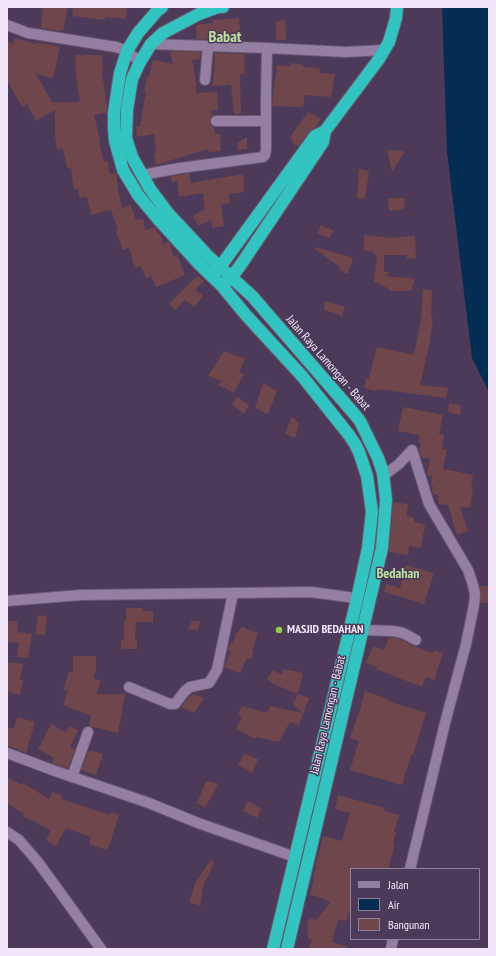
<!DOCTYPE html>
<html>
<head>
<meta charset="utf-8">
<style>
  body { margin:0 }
  #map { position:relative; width:496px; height:956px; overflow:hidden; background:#4d3a59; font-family:"PT Sans Narrow",sans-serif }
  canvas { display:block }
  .frame { position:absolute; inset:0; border:8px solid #f1e6f9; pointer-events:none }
  .legend { position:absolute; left:350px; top:868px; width:130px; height:72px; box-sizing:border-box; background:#4d3a59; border:1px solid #8f7f99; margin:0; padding:5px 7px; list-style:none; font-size:12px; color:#f1e6f9 }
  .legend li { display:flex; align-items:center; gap:8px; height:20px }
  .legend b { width:20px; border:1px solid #8f7f99 }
</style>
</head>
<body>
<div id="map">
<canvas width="496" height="956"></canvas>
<div class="frame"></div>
<ul class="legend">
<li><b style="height:5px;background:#947fa2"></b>Jalan</li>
<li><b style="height:11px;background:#042d54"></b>Air</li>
<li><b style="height:11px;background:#6f464b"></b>Bangunan</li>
</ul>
</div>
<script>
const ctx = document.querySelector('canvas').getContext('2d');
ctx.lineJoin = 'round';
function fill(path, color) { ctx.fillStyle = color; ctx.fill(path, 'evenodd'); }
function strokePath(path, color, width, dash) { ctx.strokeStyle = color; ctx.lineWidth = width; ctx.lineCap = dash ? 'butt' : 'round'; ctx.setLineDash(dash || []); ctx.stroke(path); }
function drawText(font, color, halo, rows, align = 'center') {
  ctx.font = font + ' "PT Sans Narrow",sans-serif'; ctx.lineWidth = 3; ctx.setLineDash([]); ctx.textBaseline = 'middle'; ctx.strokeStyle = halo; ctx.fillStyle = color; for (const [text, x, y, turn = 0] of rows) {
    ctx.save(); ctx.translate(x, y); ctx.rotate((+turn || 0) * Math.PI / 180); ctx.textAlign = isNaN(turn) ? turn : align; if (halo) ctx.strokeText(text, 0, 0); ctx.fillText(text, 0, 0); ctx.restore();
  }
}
const water = new Path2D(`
  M442 7H489V392L472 358 447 152Z`);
const building = new Path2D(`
  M43 7H68L63 31 41 28Z
  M72 7H127L126 19 105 17V20L73 16Z
  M239 18 240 33 227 34V40L197 39 196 25 213 23V20Z
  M285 20 286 40H276V21Z
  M15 38 35 44V42L60 47 53 78 36 74 52 102H80L76 74 75 55H102L103 71 102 72 107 108 106 113 94 115 100 140H99L104 162 107 161 110 174 116 173 118 190 122 208 131 205 136 220 143 219 145 230 155 227 158 234H160L163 244 169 242V243L174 257 177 255 185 275 156 287 151 276 146 278 141 266 135 268 129 248 123 250 116 231 118 230 111 210 91 215 87 197 80 198 78 189 74 190 71 168H67L63 149 57 150 55 136V110L36 121 27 104 22 107 7 80V41L13 44Z
  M170 51 201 52 200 59 192 60 196 82V93L217 92 218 110H211L212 116 210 118V121L211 125 214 127 215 134H220L221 151 208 152V149L156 165 154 154 156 153 154 134 137 137 136 127 140 126 146 91H144L147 77H149L153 60 173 64Z
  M214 53 244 54 245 74H240L241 114H234L231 85 212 86 215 66Z
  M291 63 303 65V67L320 68 319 73 335 74 331 97 305 95 303 107 272 106 273 95 277 65 290 66Z
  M308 112 321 119 315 128 309 132 299 146 294 144 290 137Z
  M247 137V149L238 150 237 143Z
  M387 150 405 151 392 172Z
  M359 169 369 171 365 198 357 199Z
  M189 173 191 183 243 174 244 192 229 194 230 203 221 204 224 226 212 228 211 220 198 226 193 216 205 209 203 193 179 197 177 181 172 182 171 176Z
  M388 198H404L405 209 389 211Z
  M321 225 334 231 329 238 317 233Z
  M364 235 390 238 415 236 416 258 407 259V255H384V272H389L387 276 415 279 411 291H389V289L374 281 377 255 373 254V252L364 250Z
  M316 247 353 258 348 274 339 270 340 267 315 249Z
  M196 277H199L204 281 195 290 203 296 194 307 185 300 175 310 169 304Z
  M423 289 432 290 431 318H433L430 341 420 385 448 388 446 398 376 389V391L364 388 366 378 369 379 377 347 414 355 421 319Z
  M325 301 345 307 342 316 324 310Z
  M224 351 245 359 239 372 244 374 234 393 218 385 222 381 208 376Z
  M263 383 277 391 268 414 255 408Z
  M237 397 249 405 244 414 232 404Z
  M449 403 461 405 460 415 448 412Z
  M403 407 443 415 439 434 444 435 442 449 447 450 443 469 473 475 471 487H473L470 508 460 507 468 531 457 535 448 505 438 504 439 496 433 494 432 491 433 486H431L432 476 427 475 430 459 421 457 419 451 421 443H418L420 435 398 431Z
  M292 417 299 423 295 438 285 434Z
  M393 502 408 504 406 516 414 518V522L425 524 421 548 409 546 408 555 389 552Z
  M406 565 434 573 424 604 384 592 386 584 400 588Z
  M480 586H489V603H481V594Z
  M126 608H143V611H153V622H136L135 640H137V649H121V640H124V621H126Z
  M38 615 47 616 45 635 36 634Z
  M7 621H17L18 632 32 634 28 658 17 657 19 643 7 642Z
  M192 621H200L198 630 188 629Z
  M242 627 258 633 252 650 254 651 251 659 247 658 240 673 224 667 231 652 228 651V648L236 637 234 636Z
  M389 637 401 639 411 645 432 653 434 650 443 653 434 680 426 677 422 687 376 669 377 667 366 663 373 646 384 650Z
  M73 656H96V670L93 678 101 681 96 694H125L118 733 89 726 91 716 63 705 68 691 63 690 69 672 73 673Z
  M7 662 23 664 20 680H23L20 695 7 692Z
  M283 669 303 673 298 694 273 684 267 679 273 670 282 675Z
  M365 691 388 699V701L426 713 413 755H411L402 785 350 770 359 741 350 738 362 704H361Z
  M192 694 204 698 194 713 181 707Z
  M298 694 309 698 299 725 290 722 279 742 256 737V739L236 729 242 717 238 715 242 706 267 713 270 706 303 713 293 704Z
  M17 717 35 722 26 753 7 745V727L14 729Z
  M51 724 66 732 69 726 78 730 70 748 75 749 68 768 52 763 54 758 38 749Z
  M89 750 103 754 96 775 81 770Z
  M244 754 258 759 252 773 238 765Z
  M7 777 22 785 23 783 49 799 52 792 63 796 61 799 110 815 111 812 119 815 108 850 89 844 91 837 66 828 56 846 46 840 51 830 23 816 24 814 7 803Z
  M206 781 218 784 205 808 197 803Z
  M338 795 385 808 384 811 399 815 394 832H396L393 844 395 845 388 869H351V909L346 921 338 920 332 942 347 946V949H308L312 940 308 938 307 923 310 918 316 920 331 902 324 900V899L310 895 314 879H313L316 867H315L323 836 342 841 350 813 335 809Z
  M248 801 261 808 257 818 243 811Z
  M211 860 214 863 203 886 200 906 189 902 196 881Z`);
const street = new Path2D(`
  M151 44 267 48
  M205 80 208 46
  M216 121H266
  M142 175 180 168 263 157 265 155 266 149V98L267 48 346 52 384 50
  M383 476 399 464 412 450 429 504 468 570 473 585 475 594 474 605 466 644 445 723 410 869
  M7 601 81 595 311 592 348 597 357 599
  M362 630 393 631 403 633 416 640
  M129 687 170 704H175L185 691 190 687 209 683 217 670 233 593
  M7 753 55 771 149 803 198 823 295 857
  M72 777 88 732
  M7 832 19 840 38 862 101 949
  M391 949 393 939`);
const secondary = new Path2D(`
  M7 25 28 33 116 47 127 51 140 62`);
const highway = new Path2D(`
  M162 7 157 11 138 33 127 51 120 73 114 113V129L115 141 123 170 138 195 158 219 200 265 222 286 245 314 302 376 349 435 355 444 359 452 367 476 372 512 368 548 357 599 273 949
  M223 7H218L199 14 163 33 151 44 140 62 132 79 127 110 126 138 132 157 150 189 168 213 209 257 252 296 356 416 360 421 378 458 383 473 386 500 382 548 287 949
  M215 273 220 267 315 136 325 131
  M225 283 231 278 242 263 323 142 325 131 379 59 389 42 396 18 397 7`);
const markers = [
  [279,630,4,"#8bce46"]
];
const streetNames = [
  ["Jalan Raya Lamongan - Babat",328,363,49],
  ["Jalan Raya Lamongan - Babat",328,715,-77]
];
const poiNames = [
  ["MASJID BEDAHAN",287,630]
];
const quarterNames = [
  ["Bedahan",398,574]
];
const districtNames = [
  ["Babat",225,37]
];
fill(water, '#042d54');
fill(building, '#6f464b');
strokePath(street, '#685872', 12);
strokePath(secondary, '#685872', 12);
strokePath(highway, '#685872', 14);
strokePath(street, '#947fa2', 10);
strokePath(secondary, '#947fa2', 10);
strokePath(highway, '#31c4c0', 12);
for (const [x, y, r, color] of markers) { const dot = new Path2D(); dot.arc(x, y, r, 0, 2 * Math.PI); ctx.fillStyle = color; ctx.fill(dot); strokePath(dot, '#4d3a59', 1.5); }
drawText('12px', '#f1e6f9', '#4d3a59', streetNames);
drawText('bold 12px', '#f1e6f9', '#4d3a59', poiNames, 'left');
drawText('bold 14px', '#bce29e', '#4d3a59', quarterNames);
drawText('bold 16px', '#bce29e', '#4d3a59', districtNames);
</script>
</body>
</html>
